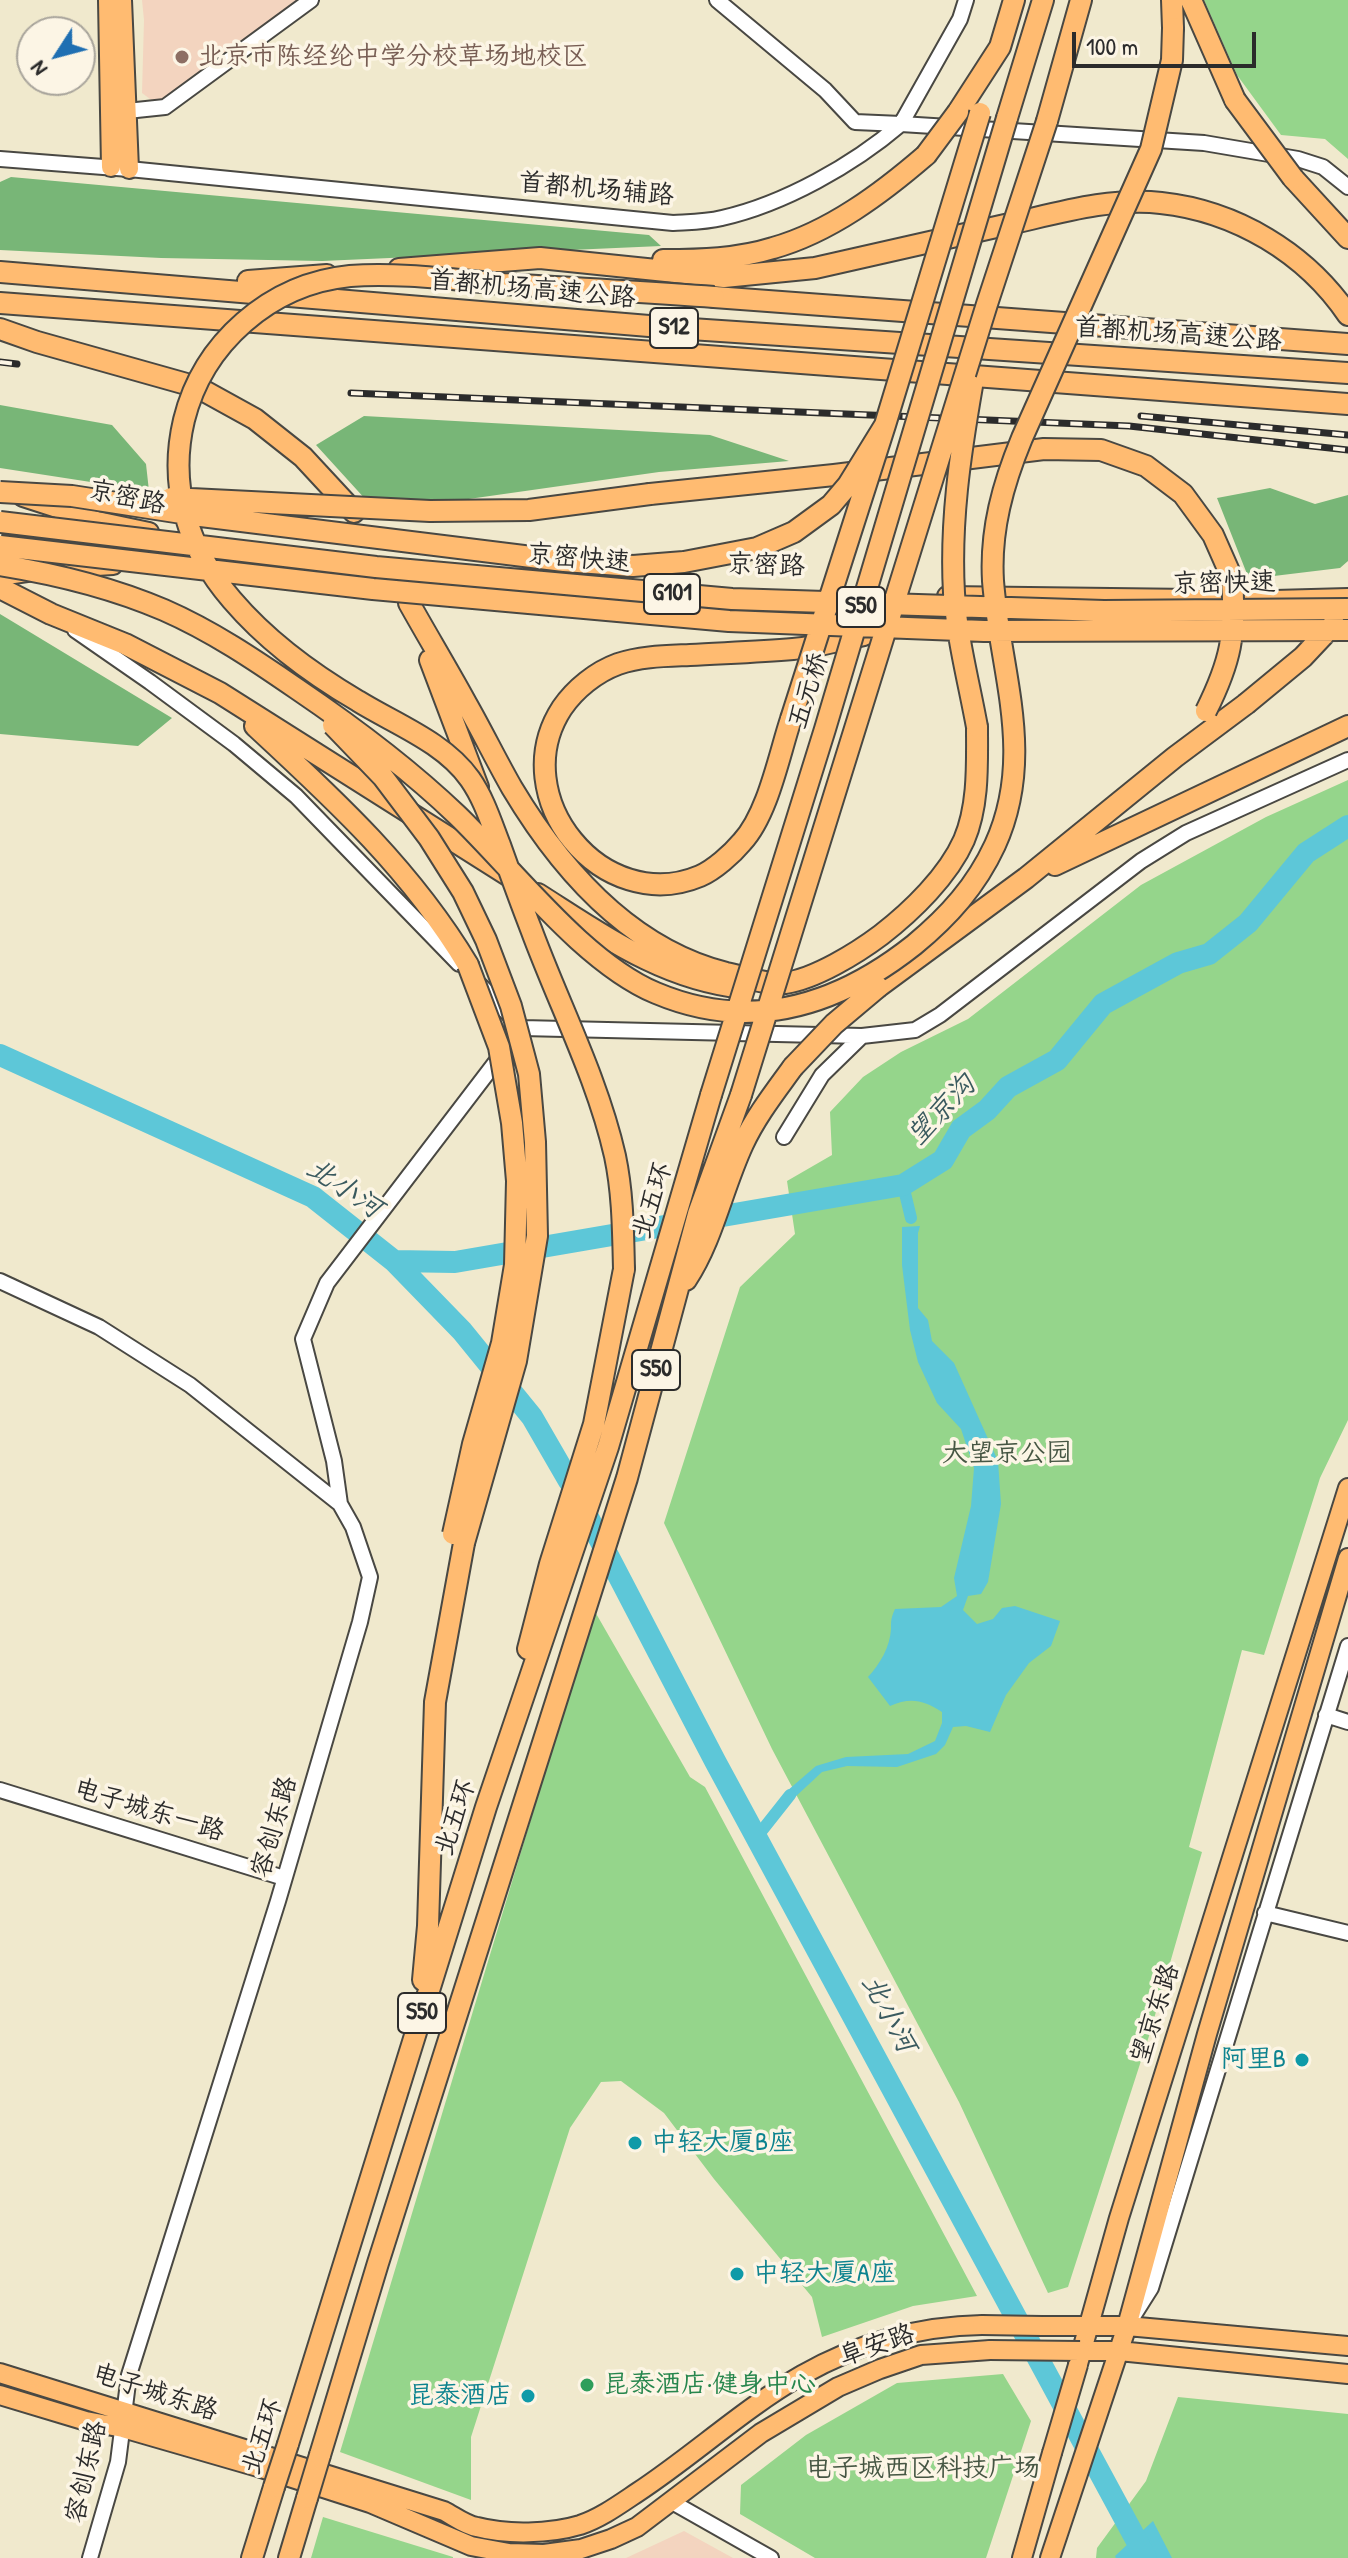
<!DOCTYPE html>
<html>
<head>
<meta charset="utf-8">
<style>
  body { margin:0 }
  #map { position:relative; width:1348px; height:2558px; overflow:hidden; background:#f0e9cd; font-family:"Patrick Hand",sans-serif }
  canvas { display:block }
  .north { position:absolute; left:16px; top:16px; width:80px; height:80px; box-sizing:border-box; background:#fcf5e5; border:2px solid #a8a49b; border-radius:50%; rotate:234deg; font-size:22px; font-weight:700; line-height:32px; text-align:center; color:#2b2b2b }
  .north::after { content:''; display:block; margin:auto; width:28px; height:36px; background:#1f6fb2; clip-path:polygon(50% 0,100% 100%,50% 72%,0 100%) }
  .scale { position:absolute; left:1072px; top:32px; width:184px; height:36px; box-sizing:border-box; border:4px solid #2b2b2b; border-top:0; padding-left:10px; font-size:24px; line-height:28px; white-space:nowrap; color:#2b2b2b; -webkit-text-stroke:6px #fcf5e5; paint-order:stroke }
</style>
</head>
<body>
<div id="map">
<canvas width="1348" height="2558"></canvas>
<div class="north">N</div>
<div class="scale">100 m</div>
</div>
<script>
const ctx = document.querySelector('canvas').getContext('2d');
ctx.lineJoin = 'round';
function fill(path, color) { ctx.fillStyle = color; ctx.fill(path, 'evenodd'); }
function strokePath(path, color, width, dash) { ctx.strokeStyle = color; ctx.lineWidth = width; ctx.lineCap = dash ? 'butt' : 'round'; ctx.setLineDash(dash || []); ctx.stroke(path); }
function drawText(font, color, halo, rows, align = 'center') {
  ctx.font = font + ' "Patrick Hand","LXGW WenKai TC",sans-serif'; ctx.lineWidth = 7; ctx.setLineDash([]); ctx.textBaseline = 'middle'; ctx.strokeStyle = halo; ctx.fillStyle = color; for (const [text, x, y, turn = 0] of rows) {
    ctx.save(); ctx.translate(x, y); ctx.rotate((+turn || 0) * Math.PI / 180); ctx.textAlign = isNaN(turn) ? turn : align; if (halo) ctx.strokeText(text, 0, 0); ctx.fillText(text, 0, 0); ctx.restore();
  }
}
const built = new Path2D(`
  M142 0H298L158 105 142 93 144 20Z
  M684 2531 733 2558H626Z`);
const green = new Path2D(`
  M1204 0H1348V159L1325 139 1281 135 1237 75Z
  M1348 780V1420L1320 1478 1264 1655 1242 1650 1189 1847 1202 1852 1149 2036 1068 2287 1048 2293 959 2102 772 1749 664 1523 740 1287 795 1234 787 1181 832 1155 830 1112 863 1077 901 1052 968 1019 1141 885 1266 817Z
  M594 1610 690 1777 705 1787 977 2296 913 2306 822 2337 812 2297 714 2179 664 2113 621 2081 601 2082 570 2128 471 2437V2500L340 2452Z
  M1003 2374 1031 2421 986 2558H815L740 2514 741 2485 806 2435 897 2383Z
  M1178 2397 1348 2414V2558H1096L1097 2548 1146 2481Z
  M323 2517 453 2557V2558H311Z`);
const forest = new Path2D(`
  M11 177 649 235 661 246 322 261 161 258 0 250V182Z
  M0 405 112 425 146 464 149 491 0 468Z
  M364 416 710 435 789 461 659 472 377 512 316 445Z
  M1270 488 1315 504 1348 495V561L1340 568 1249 579 1217 498Z
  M0 614 172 718 138 746 0 734Z`);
const water = new Path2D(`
  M920 1226 918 1233V1308L928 1320 932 1341 954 1363 998 1461 1001 1504 988 1582 981 1594 968 1596 963 1610 977 1624 993 1619 1002 1608 1015 1606 1060 1621 1051 1646 1029 1663 1006 1695 990 1732 966 1726 953 1727 945 1745 936 1754 897 1767 847 1766 822 1772 793 1799 787 1791 816 1766 846 1757 908 1754 935 1741 942 1723V1712C924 1700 910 1697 890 1706L868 1677C880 1664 890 1647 891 1629 891 1620 891 1618 895 1609L941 1607 957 1596 954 1578 971 1506 974 1468 961 1429 937 1403 918 1362 910 1330 902 1265V1227Z
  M1153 2521 1172 2558H1116L1115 2556Z`);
const canal = new Path2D(`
  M903 1185 911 1218
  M756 1838 790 1795`);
const river = new Path2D(`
  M0 1055 313 1197 394 1261 462 1331 532 1417 569 1481
  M394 1261 455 1262 903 1185 943 1160 961 1129 987 1110 1008 1087 1057 1060 1103 1004 1178 963 1209 954 1248 923 1306 853 1348 826
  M578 1498 715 1761 1146 2558`);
const minor = new Path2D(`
  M717 0 825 90 855 122 901 124 960 19 966 0
  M127 111 165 107 311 0
  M0 159 129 169 673 223C689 222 706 222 722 218 784 204 853 165 901 124L1204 143 1298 159 1323 167 1348 187
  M75 630 150 682 234 744 296 796 459 964
  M480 985 522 1028 862 1036 915 1030 940 1015 1141 861 1186 833 1348 760
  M784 1137 822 1075 862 1036
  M0 1281 99 1327 190 1385 340 1504 353 1527 370 1577 360 1622 278 1901 129 2375 118 2462 90 2558
  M340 1504 334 1461 303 1339 327 1283 521 1029
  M1326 1715 1348 1722
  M0 1790 284 1878
  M1265 1913 1348 1933
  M1134 2315 1151 2288 1348 1646
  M672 2502 771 2558`);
const major = new Path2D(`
  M108 0 111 167
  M122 0 129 169
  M23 497 97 521 149 532
  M0 576 47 569 113 565
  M947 596 1275 600 1348 598
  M1042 2326H1127L1348 2346
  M1080 2351H1119L1348 2374
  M1078 2364 1119 2218 1348 1488
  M0 2373 444 2511C454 2516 465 2525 477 2527 507 2535 550 2534 580 2525 601 2518 620 2504 638 2492 694 2455 743 2409 802 2375 857 2344 919 2326 982 2325
  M0 2395 86 2421 123 2428 258 2467 370 2503 471 2546 509 2553 544 2554 581 2549 611 2539 637 2527 761 2433 838 2387 880 2369 921 2355 990 2350
  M1022 2558 1052 2453
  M1050 2558 1127 2326 1207 2034 1348 1558`);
const highway = new Path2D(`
  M1172 0 1173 28
  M1191 0 1235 100
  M958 112 1000 47 1014 0
  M1007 118 1043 0
  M1047 121 1081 0
  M1293 178 1348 238
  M663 260C700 260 738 259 773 248 830 232 882 193 926 155
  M399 269 540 258 724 277 815 268C878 254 942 239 1005 225 1055 214 1110 197 1161 203 1236 211 1306 253 1348 315
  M0 272 661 327 1348 373
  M248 281 327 275
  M714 297 1348 344
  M0 303 1348 404
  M0 329 37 342 197 387 255 419 303 457 354 512
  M650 494 834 475 1044 449 1101 450 1146 466 1183 494 1213 535 1232 578
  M0 588 51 614 125 644 220 693 511 877
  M409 603C428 637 448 670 466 703 482 731 496 760 512 788 561 870 631 949 726 973 741 976 770 986 785 983 815 979 857 953 881 935 912 911 948 876 964 840 979 805 977 763 977 727
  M430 660 478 787
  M791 719C779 755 768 814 742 842 732 854 714 870 700 876 603 917 504 797 562 708 575 689 596 672 618 664 641 656 667 656 690 655 724 653 759 652 793 649 817 647 841 640 864 635
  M255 726C336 801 411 870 468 965
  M1055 865 1348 726
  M538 894C604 936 662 979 743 988
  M878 987 1026 878 1175 757 1246 704
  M686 1280C713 1239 722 1189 743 1144 756 1116 775 1092 793 1067
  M528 1649 550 1564 594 1424 624 1269
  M423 1980 428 1926 435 1702 464 1543
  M288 2444 486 1807 608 1447 711 1095
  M320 2455 378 2263 627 1478 698 1214 741 1095
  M252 2558 274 2487
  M289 2558 307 2498`);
const rail = new Path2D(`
  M0 362 17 364
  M351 393 1129 426 1348 450
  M1141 416 1348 435`);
const majorBridge = new Path2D(`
  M982 2325 1042 2326
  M990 2350 1080 2351
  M1052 2453 1078 2365`);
const highwayBridge = new Path2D(`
  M1235 100 1293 178
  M926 155 958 112
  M972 386C960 455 950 523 954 593 957 638 969 683 977 727
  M0 492 72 496 201 516 564 561 633 566 684 562 757 548 794 532 831 505 848 485 885 425
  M171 498 430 511 529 510 650 494
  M0 522 376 567 732 599 1104 611 1348 609
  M0 546 373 589 729 621 984 631 1348 630
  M0 565C56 574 113 588 164 610 212 631 255 660 297 689 353 727 408 768 457 815 514 870 584 963 656 993 751 1033 837 1006 914 945 949 916 976 886 995 845 1036 755 1000 672 993 581 990 530 1003 484 1022 438L1151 149 1172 60 1173 28
  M1246 704 1303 657 1334 624
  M1206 711C1231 661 1236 634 1232 578
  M791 719 885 425 980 113
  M333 725 383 777 429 838 463 892 486 940 511 1006 529 1074 535 1142 537 1236 516 1361 464 1543
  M793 1067 834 1024 878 987
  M711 1095 825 729 1007 118
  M741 1095 987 304 1047 121
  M624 1269C623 1231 623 1194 615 1156 597 1077 559 1005 531 929 520 901 510 873 500 845 491 822 484 799 470 779 444 742 395 724 358 701 312 674 267 641 232 600 188 549 168 487 184 420 203 343 270 284 350 276 398 272 456 280 504 284 574 288 644 292 714 297
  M453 1534 473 1444 502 1343 515 1265 517 1181 512 1123 499 1047 468 965
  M274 2487 288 2444
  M307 2498 320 2455`);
const markers = [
  [182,57,8,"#8d6e63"],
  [1302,2060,8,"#0f9aa8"],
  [635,2143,8,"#0f9aa8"],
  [737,2274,8,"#0f9aa8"],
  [587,2385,8,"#2e9e5b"],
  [528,2396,8,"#0f9aa8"]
];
const shields = [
  [674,328,48],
  [672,594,56],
  [861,607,48],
  [656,1370,48],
  [422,2013,48]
];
const shieldNames = [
  ["S12",674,328],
  ["G101",672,594],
  ["S50",861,607],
  ["S50",656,1370],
  ["S50",422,2013]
];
const educationNames = [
  ["北京市陈经纶中学分校草场地校区",198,57]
];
const streetNames = [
  ["首都机场辅路",596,190,5],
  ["首都机场高速公路",532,290,5],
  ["首都机场高速公路",1178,335,4],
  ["京密路",127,498,12],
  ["京密快速",579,559,5],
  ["京密路",766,566,2],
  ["京密快速",1224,584,-1],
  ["五元桥",809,691,-73],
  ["北五环",653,1201,-73],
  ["电子城东一路",149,1811,17],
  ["北五环",456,1818,-72],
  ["容创东路",275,1827,-74],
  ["望京东路",1156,2014,-72],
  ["阜安路",877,2346,-19],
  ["电子城东路",155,2393,18],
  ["北五环",263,2437,-72],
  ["容创东路",87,2472,-77]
];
const parkNames = [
  ["大望京公园",1007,1454],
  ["电子城西区科技广场",923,2469]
];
const cultureNames = [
  ["阿里B",1286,2060],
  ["中轻大厦B座",651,2143,"left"],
  ["中轻大厦A座",753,2274,"left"],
  ["昆泰酒店",512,2396]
];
const leisureNames = [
  ["昆泰酒店·健身中心",603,2385]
];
const waterNames = [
  ["望京沟",942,1111,-46],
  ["北小河",344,1189,34],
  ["北小河",888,2014,62]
];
fill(built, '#f3d4bf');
fill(green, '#95d58b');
fill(forest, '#78b677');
fill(water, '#5dc7d8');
strokePath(canal, '#5dc7d8', 12);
strokePath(river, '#5dc7d8', 22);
strokePath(minor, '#494843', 18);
strokePath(major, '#494843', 22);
strokePath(highway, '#494843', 24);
strokePath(minor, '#fff', 14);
strokePath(major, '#ffbb71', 18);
strokePath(highway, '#ffbb71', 20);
strokePath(rail, '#2b2b2b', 7);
strokePath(rail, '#fcf5e5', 4, [12]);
strokePath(majorBridge, '#494843', 22, []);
strokePath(highwayBridge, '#494843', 24, []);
strokePath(majorBridge, '#ffbb71', 18);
strokePath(highwayBridge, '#ffbb71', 20);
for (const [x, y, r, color] of markers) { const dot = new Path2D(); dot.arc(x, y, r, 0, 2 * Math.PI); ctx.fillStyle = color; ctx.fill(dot); strokePath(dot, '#fcf5e5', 3); }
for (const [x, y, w] of shields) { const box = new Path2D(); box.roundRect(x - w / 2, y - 20, w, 40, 6); ctx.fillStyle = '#fcf5e5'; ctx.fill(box); strokePath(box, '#2b2b2b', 2); }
drawText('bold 24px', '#2b2b2b', null, shieldNames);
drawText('26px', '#785e54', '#fcf5e5', educationNames, 'left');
drawText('26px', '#2b2b2b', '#fcf5e5', streetNames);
drawText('26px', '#465643', '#fcf5e5', parkNames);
drawText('26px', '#0d838f', '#fcf5e5', cultureNames, 'right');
drawText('26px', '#27864d', '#fcf5e5', leisureNames, 'left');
drawText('italic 28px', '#3a5a5f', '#fcf5e5', waterNames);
</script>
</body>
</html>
